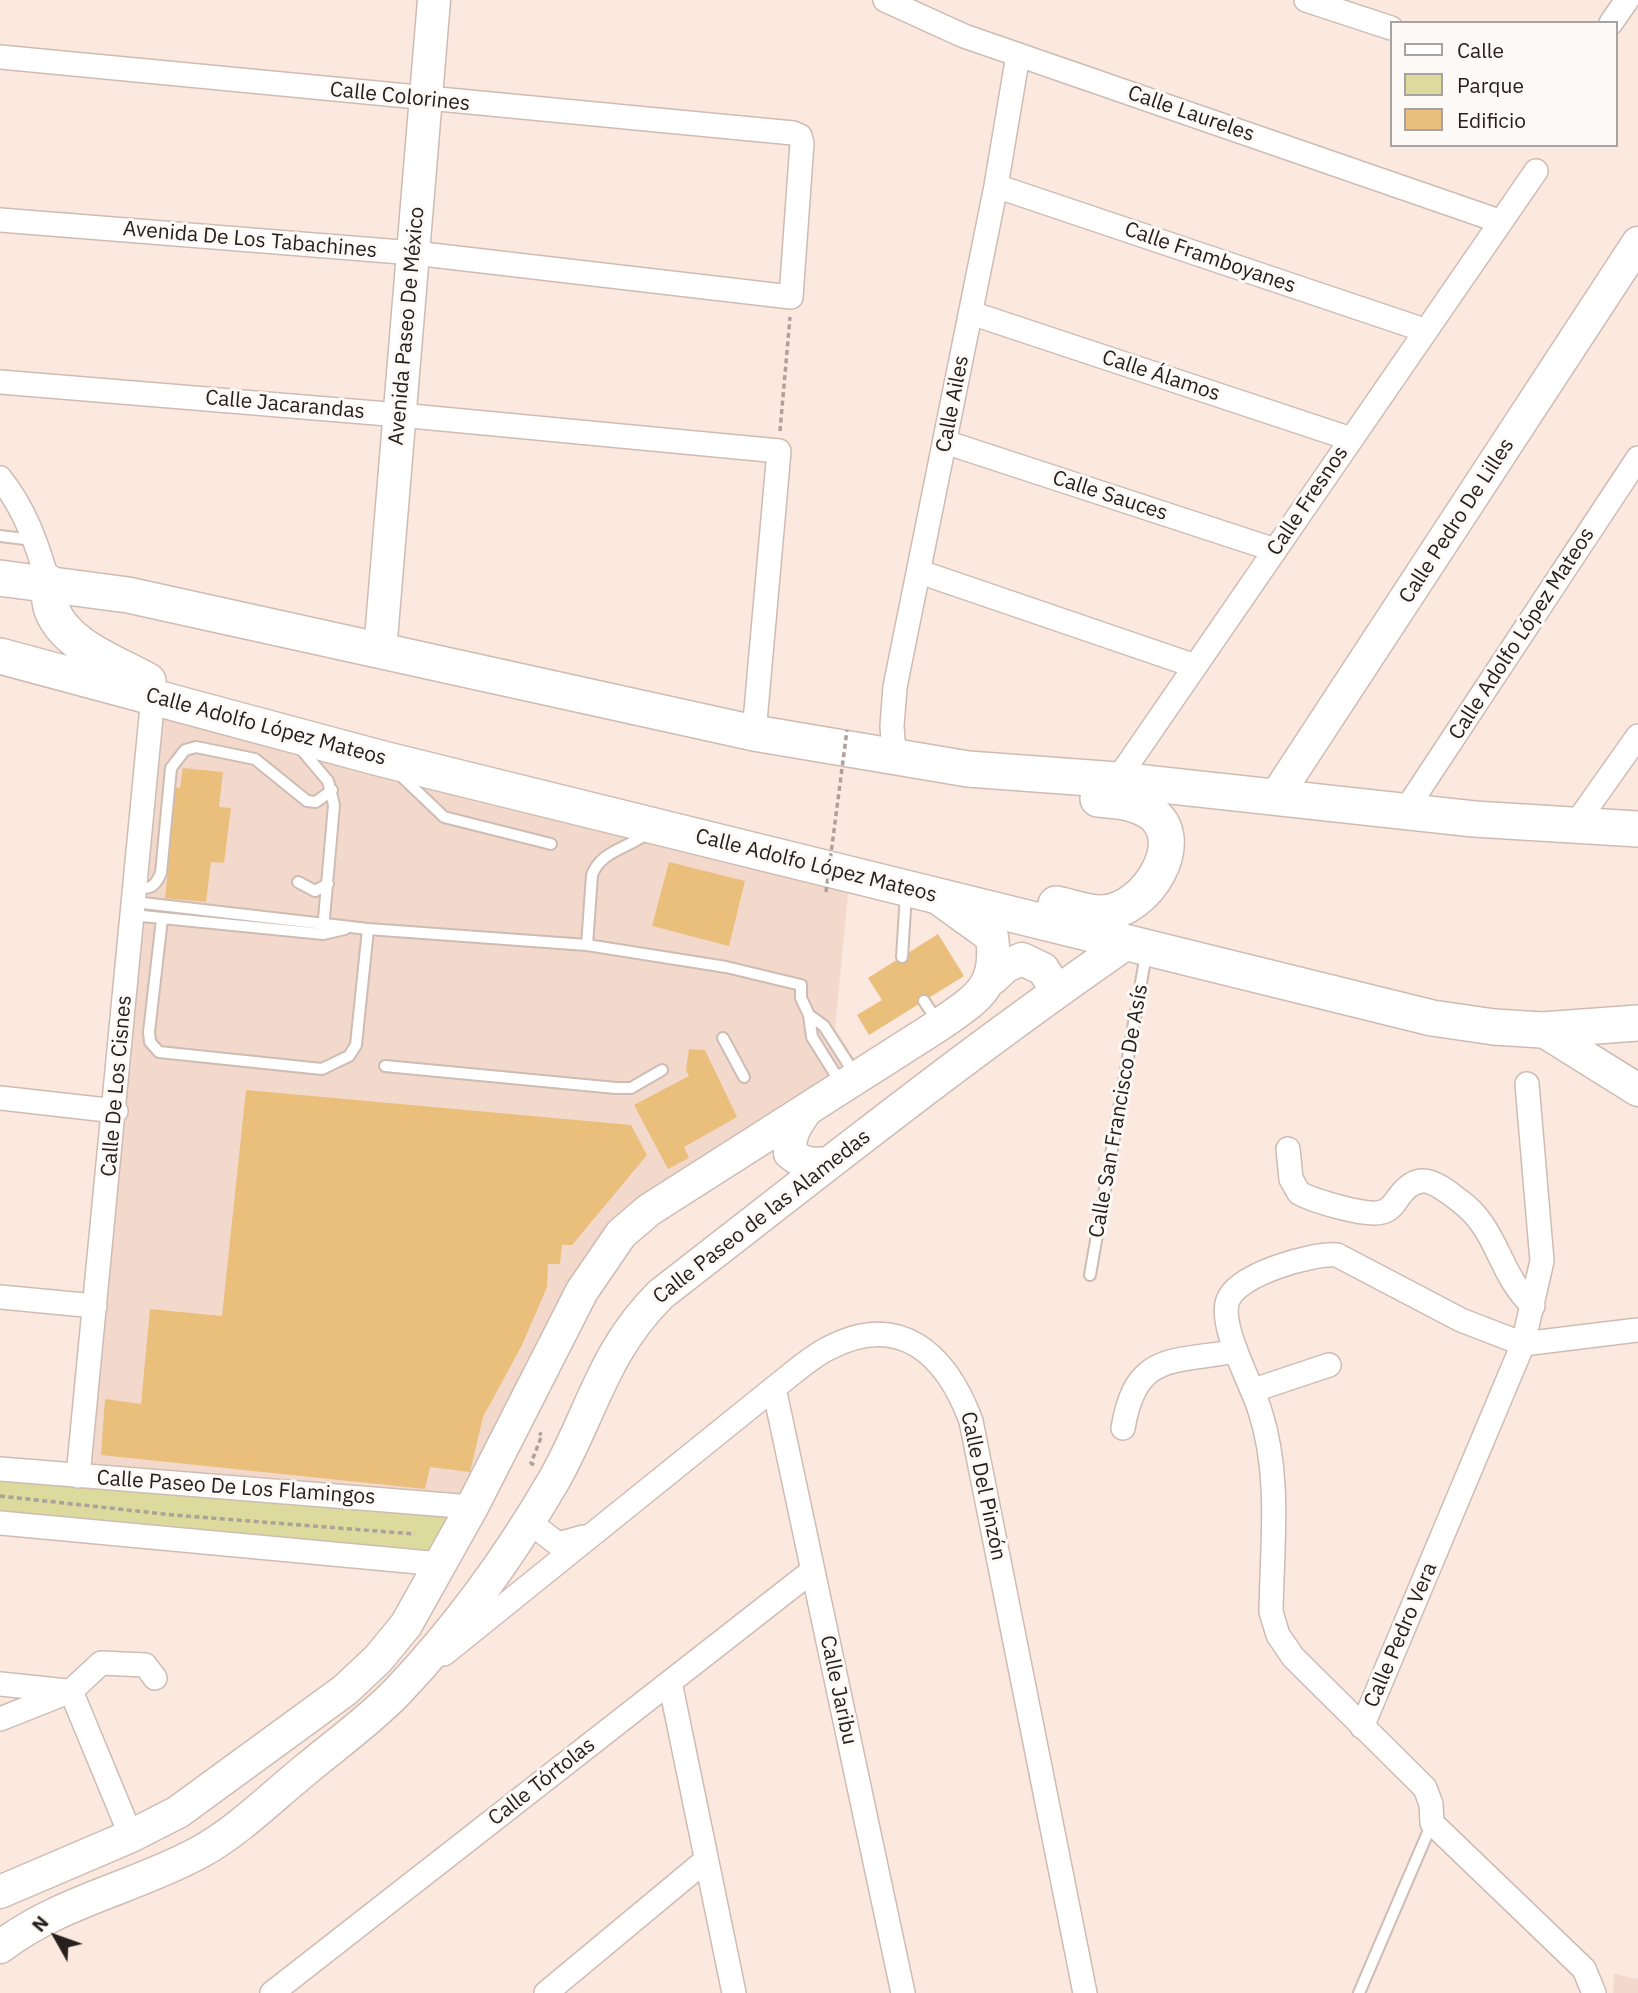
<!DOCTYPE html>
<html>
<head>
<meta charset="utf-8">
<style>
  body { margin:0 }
  #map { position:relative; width:1638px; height:1993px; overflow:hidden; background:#fbe8df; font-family:"IBM Plex Sans",sans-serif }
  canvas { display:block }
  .legend { position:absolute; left:1390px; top:21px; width:228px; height:126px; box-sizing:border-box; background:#fcf9f7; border:2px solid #a7a3a0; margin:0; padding:9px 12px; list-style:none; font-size:21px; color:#27211d }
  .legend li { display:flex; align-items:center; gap:14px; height:35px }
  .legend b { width:35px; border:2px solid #a7a3a0 }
  .north { position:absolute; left:21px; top:1902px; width:70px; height:70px; -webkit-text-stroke:5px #fcf9f7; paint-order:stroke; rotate:310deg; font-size:19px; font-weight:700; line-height:28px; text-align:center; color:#27211d }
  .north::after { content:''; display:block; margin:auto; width:24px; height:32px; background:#27211d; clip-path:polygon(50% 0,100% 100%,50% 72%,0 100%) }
</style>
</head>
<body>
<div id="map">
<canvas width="1638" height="1993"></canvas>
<ul class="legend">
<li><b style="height:9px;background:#fff"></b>Calle</li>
<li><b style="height:19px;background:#dcda9d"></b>Parque</li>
<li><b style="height:19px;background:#eabe7b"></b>Edificio</li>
</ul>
<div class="north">N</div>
</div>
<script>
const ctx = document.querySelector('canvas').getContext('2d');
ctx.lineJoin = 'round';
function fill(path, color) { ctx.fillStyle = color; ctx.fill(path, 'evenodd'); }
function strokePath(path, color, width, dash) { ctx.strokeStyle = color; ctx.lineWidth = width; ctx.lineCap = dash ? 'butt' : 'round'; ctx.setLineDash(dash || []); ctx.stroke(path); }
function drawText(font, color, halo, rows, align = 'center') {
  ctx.font = font + ' "IBM Plex Sans",sans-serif'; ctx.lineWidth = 6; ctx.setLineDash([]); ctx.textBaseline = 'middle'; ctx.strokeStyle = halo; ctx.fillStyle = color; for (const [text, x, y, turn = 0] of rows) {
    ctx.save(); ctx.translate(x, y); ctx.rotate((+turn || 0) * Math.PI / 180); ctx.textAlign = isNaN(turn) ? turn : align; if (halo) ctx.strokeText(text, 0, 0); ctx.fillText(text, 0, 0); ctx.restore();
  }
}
const built = new Path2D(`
  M153 696 850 874 835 1028 857 1063 621 1234 472 1507 78 1476Z
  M1614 1974 1638 1979V1993H1613Z`);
const green = new Path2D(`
  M0 1469 472 1507 440 1564 0 1523Z`);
const building = new Path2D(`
  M183 768 223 772 219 807 231 808 224 863 211 862 206 902 165 898 169 861 164 860 174 787 180 788Z
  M669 862 745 881 729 946 652 926Z
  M938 934 964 976 869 1035 857 1015 882 1000 868 978Z
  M689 1049 705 1050 737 1117 684 1147 689 1158 668 1169 634 1105 689 1076 686 1070Z
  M246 1090 631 1125 647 1155 572 1245H562L560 1264H548L547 1287 522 1345 483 1417 470 1472 430 1467 425 1489 101 1455 105 1399 141 1404 150 1309 222 1316Z`);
const path = new Path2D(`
  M780 431 790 317
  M534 1465 531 1463 542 1435 539 1433
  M0 1496 173 1515 415 1534`);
const lane = new Path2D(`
  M0 536 33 540
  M300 748 328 781 334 805 323 930
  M400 775 444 817 551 844
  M298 882 315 891 328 884
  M135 887C150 890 155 887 161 873L171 768 185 750 196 747 255 759 307 801 316 802 332 790
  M134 902 368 929 587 945 726 967 801 985V998L809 1015 812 1037 842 1085
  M132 915 323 934 345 929
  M162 919 149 1032 150 1042 159 1052 322 1069 349 1056 356 1045 368 929
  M587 945 592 875C601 850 630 848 649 832
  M902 957 906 894
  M924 1001 938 1022
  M809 1015 824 1026 856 1076
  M723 1038 744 1077
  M385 1066 616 1088H631L662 1070
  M1090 1275 1146 954
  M1359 1993 1432 1823`);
const street = new Path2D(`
  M885 0 964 36 1499 221
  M1306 0 1391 28
  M1611 23 1627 0
  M0 57 793 133 800 136 802 143 791 297 414 253 0 220
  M996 186 1424 330
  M971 313 1351 439
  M0 382 400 415 779 451 754 733
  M945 442 1275 550
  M0 478C25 509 37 544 48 582
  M920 572 1195 666
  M894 754 892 726 895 687 996 186 1018 55
  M1117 780 1536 171
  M1405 811 1638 458
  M1575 825 1638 736
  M0 1098 116 1111
  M1288 1149 1291 1179 1299 1193C1314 1201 1367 1217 1382 1212 1390 1210 1394 1204 1398 1198 1419 1168 1436 1183 1460 1201 1499 1230 1498 1274 1533 1306
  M0 1297 95 1306
  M774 1388 903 1993
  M1254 1390 1329 1365
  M1123 1428C1136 1352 1171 1363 1236 1351
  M0 1469 472 1507
  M78 1476 153 696
  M528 1521 558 1544 583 1537
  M0 1523 440 1564
  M444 1654 774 1388C791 1375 808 1359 827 1349 900 1310 946 1354 971 1421L1085 1993
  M670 1682 734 1993
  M0 1684 67 1691
  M71 1691 131 1836
  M0 1719 71 1691 101 1663 145 1665 155 1678
  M1362 1727 1523 1344 1542 1261 1527 1084
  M272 1993 812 1571
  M546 1993 706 1860
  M1594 1993 1584 1969 1432 1823 1431 1804 1425 1788 1293 1657 1278 1635 1271 1612C1272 1545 1281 1475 1260 1411 1252 1384 1218 1325 1228 1300 1238 1274 1312 1253 1337 1255L1461 1320 1523 1344 1638 1330`);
const secondary = new Path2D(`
  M380 651 434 0
  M1275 798 1638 243
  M992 979 1006 966 1022 959 1043 969 1057 991
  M1542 1030 1638 1090
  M805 1112C795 1126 789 1135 790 1153 803 1164 812 1165 829 1163
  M0 1892 131 1836 178 1812 345 1690 378 1659 406 1625 472 1507 582 1291 621 1234 649 1210 939 1025C977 998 999 988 992 937L938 898
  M0 1947C60 1901 134 1888 200 1852 238 1831 271 1798 304 1771 335 1745 369 1721 397 1692 457 1629 510 1556 554 1480 592 1413 603 1351 661 1294 814 1175 966 1054 1125 944`);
const primary = new Path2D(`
  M0 578 128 595 754 733 968 769 1117 780 1474 819 1638 829
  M48 582C49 591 49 602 52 610 66 646 116 663 148 681
  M0 656 383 759 1432 1018 1494 1027 1542 1030 1638 1023
  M1056 904C1071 907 1088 914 1103 913 1147 911 1191 839 1150 812 1134 801 1117 801 1098 799`);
const pathBridge = new Path2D(`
  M826 892 847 730`);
const streetNames = [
  ["Calle Colorines",400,97,6],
  ["Calle Laureles",1191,114,19],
  ["Avenida De Los Tabachines",250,240,5],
  ["Calle Framboyanes",1210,258,19],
  ["Avenida Paseo De México",407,326,-85],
  ["Calle Álamos",1161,376,18],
  ["Calle Ailes",953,404,-79],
  ["Calle Jacarandas",285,405,5],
  ["Calle Sauces",1110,496,18],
  ["Calle Fresnos",1308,501,-56],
  ["Calle Pedro De Lilles",1457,521,-57],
  ["Calle Adolfo López Mateos",1522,634,-57],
  ["Calle Adolfo López Mateos",266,727,15],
  ["Calle Adolfo López Mateos",816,866,14],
  ["Calle De Los Cisnes",117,1086,-85],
  ["Calle San Francisco De Asís",1119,1111,-80],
  ["Calle Paseo de las Alamedas",762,1217,-38],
  ["Calle Del Pinzón",983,1486,78],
  ["Calle Paseo De Los Flamingos",236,1488,4],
  ["Calle Pedro Vera",1401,1635,-67],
  ["Calle Jaribu",838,1690,78],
  ["Calle Tórtolas",542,1782,-38]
];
fill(built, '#f3d9cc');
fill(green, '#dcda9d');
fill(building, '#eabe7b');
strokePath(lane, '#cebcb3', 14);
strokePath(street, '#cebcb3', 26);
strokePath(secondary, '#cebcb3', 35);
strokePath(primary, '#cebcb3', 38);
strokePath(path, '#afa099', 3.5, [5, 3.5]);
strokePath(lane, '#fff', 10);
strokePath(street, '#fff', 23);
strokePath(secondary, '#fff', 32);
strokePath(primary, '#fff', 35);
strokePath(pathBridge, '#afa099', 3.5, [5, 3.5]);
drawText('21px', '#27211d', '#fcf9f7', streetNames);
</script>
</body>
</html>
